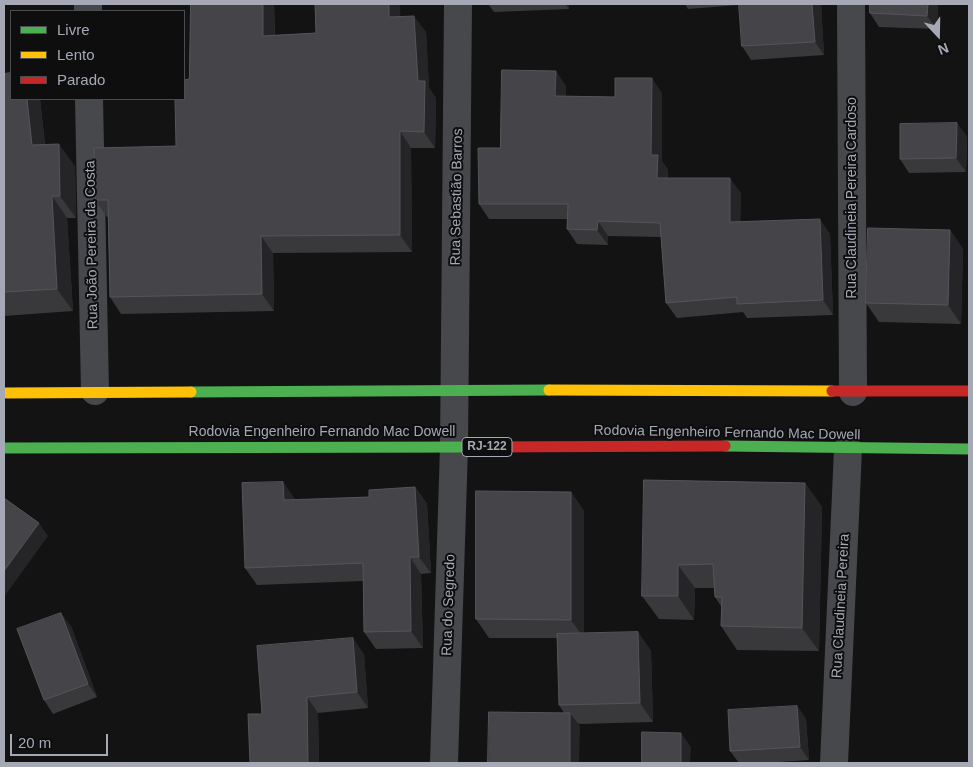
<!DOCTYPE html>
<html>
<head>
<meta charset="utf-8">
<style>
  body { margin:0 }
  #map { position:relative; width:973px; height:767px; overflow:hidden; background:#131314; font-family:Arial,sans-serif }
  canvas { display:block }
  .frame { position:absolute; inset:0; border:5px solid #a4a9b5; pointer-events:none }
  .legend { position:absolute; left:10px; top:10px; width:175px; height:90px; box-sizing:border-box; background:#0e0e0f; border:1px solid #4a4c51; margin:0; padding:6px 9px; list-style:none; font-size:15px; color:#a4a9b5 }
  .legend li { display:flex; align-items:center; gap:10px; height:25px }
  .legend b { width:25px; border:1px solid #4a4c51 }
  .north { position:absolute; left:913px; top:10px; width:50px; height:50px; -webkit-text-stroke:4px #0e0e0f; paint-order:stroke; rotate:159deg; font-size:14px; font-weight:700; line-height:20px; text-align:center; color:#a4a9b5 }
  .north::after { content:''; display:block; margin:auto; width:18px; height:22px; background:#a4a9b5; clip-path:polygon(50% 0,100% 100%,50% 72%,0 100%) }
  .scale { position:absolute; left:10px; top:734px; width:98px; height:22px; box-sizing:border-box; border:2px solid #a4a9b5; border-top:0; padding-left:6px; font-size:15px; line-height:18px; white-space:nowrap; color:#a4a9b5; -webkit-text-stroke:4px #0e0e0f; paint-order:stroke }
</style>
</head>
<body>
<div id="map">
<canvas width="973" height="767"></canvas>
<div class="frame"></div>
<ul class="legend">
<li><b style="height:6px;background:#4caf50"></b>Livre</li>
<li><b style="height:6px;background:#ffc107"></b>Lento</li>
<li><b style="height:6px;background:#c62828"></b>Parado</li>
</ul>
<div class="north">N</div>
<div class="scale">20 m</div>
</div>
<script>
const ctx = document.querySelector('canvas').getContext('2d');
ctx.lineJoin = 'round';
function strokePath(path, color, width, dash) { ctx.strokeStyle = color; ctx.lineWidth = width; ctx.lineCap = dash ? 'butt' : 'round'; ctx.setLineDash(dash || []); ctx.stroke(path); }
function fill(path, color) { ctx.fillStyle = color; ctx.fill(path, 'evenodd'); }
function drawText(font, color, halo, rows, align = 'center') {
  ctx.font = font + ' Arial,sans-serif'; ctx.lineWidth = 4; ctx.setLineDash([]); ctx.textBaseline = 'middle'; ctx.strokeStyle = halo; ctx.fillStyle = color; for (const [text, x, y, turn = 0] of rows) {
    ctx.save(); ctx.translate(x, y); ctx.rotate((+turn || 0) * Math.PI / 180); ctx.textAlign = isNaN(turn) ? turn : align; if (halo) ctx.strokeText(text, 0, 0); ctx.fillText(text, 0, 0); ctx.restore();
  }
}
const street = new Path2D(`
  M88 4V11
  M851 4 853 392
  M89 99 95 391
  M444 763 454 447 458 4
  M834 763 848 449`);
const fast = new Path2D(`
  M191 392 549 390
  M725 446 969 449
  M4 448 480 447`);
const slow = new Path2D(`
  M549 390 832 391
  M4 393 191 392`);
const jam = new Path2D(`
  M832 391H969
  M480 447 725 446`);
const wall = new Path2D(`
  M191 4H274L275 35 316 33 315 4H400V16L426 32 429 88 436 98 435 148H411L412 252 273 253 274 311 121 314 110 297 108 217H107L95 200 176 146 189 79Z
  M488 4H569V9L494 12Z
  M685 4H821L824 55 751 60 742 46 739 5 688 9Z
  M938 4 937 29 879 27 870 13Z
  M4 74 40 99 45 144 75 166 76 218H67L73 311 4 316Z
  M566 86V96L615 97 662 93V161L668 170V178L741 193 740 222 830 234 833 315 747 318 743 312 677 318 666 303 661 237 608 236V245L577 244 567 229V219H489L479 204 500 148Z
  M967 136 966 172 909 173 900 159Z
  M950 230 963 249 961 324 879 322 866 303Z
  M644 480 805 483 822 507 819 651 737 650 721 626V606L715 597 714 588H695L694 620 659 619 642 596Z
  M283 482 295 500 369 497 415 487 427 504 431 573 421 574 423 648 376 649 364 632 363 581 257 585 245 568Z
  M571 492 584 511V633L638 632 651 651 653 722 578 724 580 726 564 713 559 705 557 638H489L476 619Z
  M71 626 97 697 53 714 44 700Z
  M364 654 368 708 318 713 319 763H250L262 714Z
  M797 706 806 719 809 760 764 763H739L730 751Z`);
const shadedWall = new Path2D(`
  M263 4H274L275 52 263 36Z
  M389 4H400L401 34 389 17Z
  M565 4H569V9Z
  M812 4H821L824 55 815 42Z
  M928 4H938L937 29 927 16Z
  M414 16 426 32 429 88 436 98 435 148 424 132 418 81Z
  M556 71 566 86V111L555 96Z
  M652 78 662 93V161L668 170 667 192 657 178 651 155Z
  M27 99H40L47 167 32 145Z
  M957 123 967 136 966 172 956 158Z
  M400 131 411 148 412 252 400 235Z
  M59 144 75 166 76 218 60 196Z
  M730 178 741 193 740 237 730 222Z
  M52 196 67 218 73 311 57 289Z
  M820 219 830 234 833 315 823 300Z
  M598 221 608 236V245L597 230Z
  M950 230 963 249 961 324 948 305Z
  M261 236 273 253 274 311 262 294Z
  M283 482 295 499 296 517 284 500Z
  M805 483 822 507 819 651 802 628Z
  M415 487 427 504 431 573 419 557Z
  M571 492 584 511V638L571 620Z
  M39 523 48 536 4 597V571Z
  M410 557 421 574 423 648 411 631Z
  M678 565 695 588 694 620 678 596Z
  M61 613 71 626 97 697 88 684Z
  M638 632 651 651 653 722 640 703Z
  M353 638 364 654 368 708 357 692Z
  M307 697 318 713 319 763H308Z
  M797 706 806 719 809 760 800 747Z
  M570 713 580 726 579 763H570Z
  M681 733 691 747 690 763H681Z`);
const building = new Path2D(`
  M191 4H263V36L316 33 315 4H389V17L414 16 418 81H425L424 132 400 131V235L261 236 262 294 110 297 108 200H95L94 148 176 146 175 99H184V80L189 79Z
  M739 4H812L815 42 742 46Z
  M870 4H928L927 16 870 13Z
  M502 70 556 71 555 96 615 97V78H652L651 155H658L657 178H730V222L820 219 823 300 737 304V297L666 303 660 223 598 221 597 230 567 229 568 204H479L478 148H500Z
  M11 73V99H27L32 145 59 144 60 196H52L57 289 4 292V74Z
  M957 123 956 158 900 159V124Z
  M868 228 950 230 948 305 866 303Z
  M644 480 805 483 802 628 721 626 722 597H715L713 564 678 565V596H642Z
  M283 482 284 500 369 497V490L415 487 419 557H410L411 631 364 632 363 563 245 568 242 483Z
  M476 491 571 492V620L476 619Z
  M4 498 39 523 4 571Z
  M61 613 88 684 44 700 17 629Z
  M638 632 640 703 559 705 557 634Z
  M353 638 357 692 307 697 308 763H250L248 714H262L257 646Z
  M797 706 800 747 730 751 728 710Z
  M489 712 570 713V763H488Z
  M642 732 681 733V763H642Z`);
const shields = [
  [487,447,50]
];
const shieldNames = [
  ["RJ-122",487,447]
];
const streetNames = [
  ["Rua Sebastião Barros",457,197,-89],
  ["Rua Claudineia Pereira Cardoso",852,198,-90],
  ["Rua João Pereira da Costa",92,245,-91],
  ["Rodovia Engenheiro Fernando Mac Dowell",322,432],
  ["Rodovia Engenheiro Fernando Mac Dowell",727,433,1],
  ["Rua do Segredo",449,605,-88],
  ["Rua Claudineia Pereira",841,606,-87]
];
strokePath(street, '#47484c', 28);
strokePath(fast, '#4caf50', 11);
strokePath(slow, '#ffc107', 11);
strokePath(jam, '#c62828', 11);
fill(wall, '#39393c');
fill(shadedWall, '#252527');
fill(building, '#454549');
strokePath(building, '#54555a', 1);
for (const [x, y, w] of shields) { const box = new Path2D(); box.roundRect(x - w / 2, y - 9.5, w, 19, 4); ctx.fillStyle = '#0e0e0f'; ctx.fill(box); strokePath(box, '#a4a9b5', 1); }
drawText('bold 12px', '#a4a9b5', null, shieldNames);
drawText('14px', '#a4a9b5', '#0e0e0f', streetNames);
</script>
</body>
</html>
